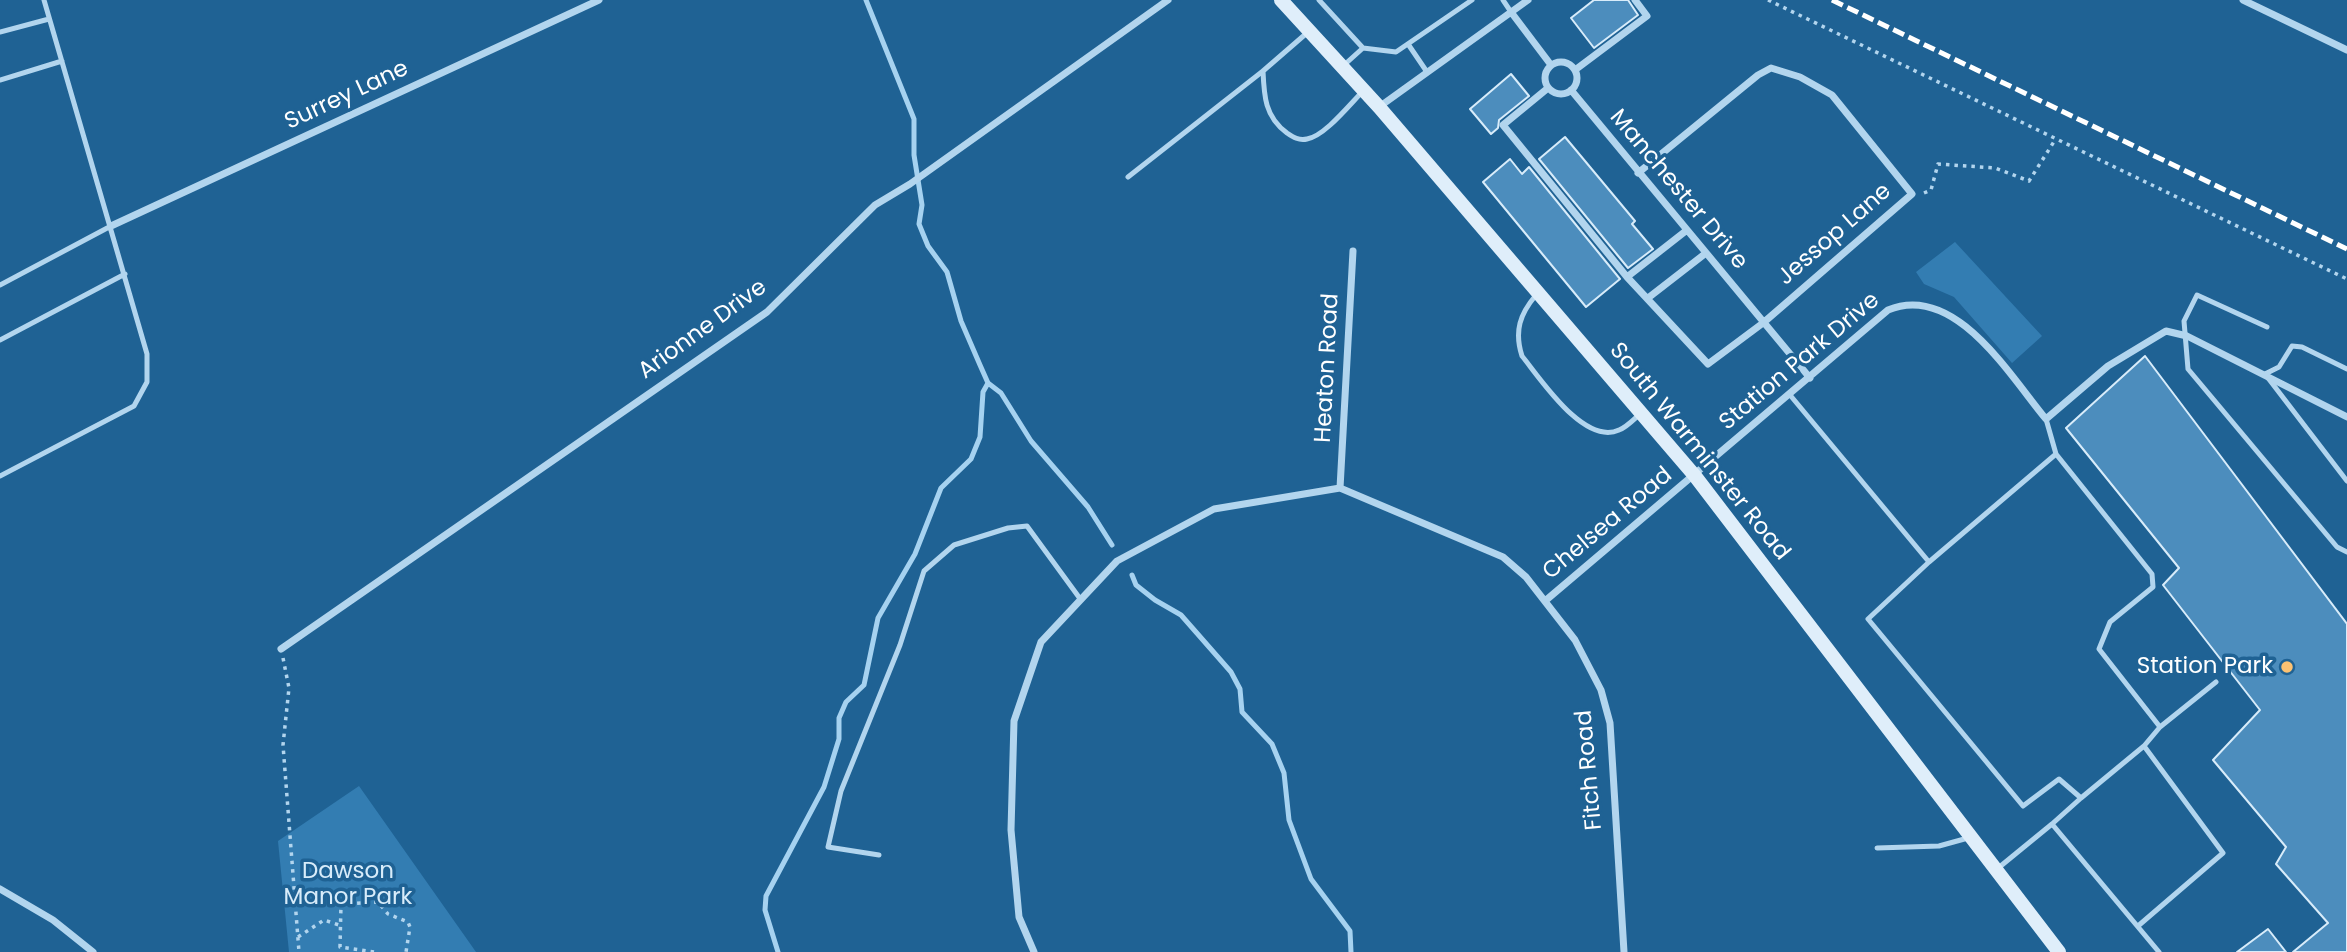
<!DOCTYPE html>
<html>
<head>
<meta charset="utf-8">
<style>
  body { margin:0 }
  canvas { display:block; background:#1f6294 }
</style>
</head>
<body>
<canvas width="2347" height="952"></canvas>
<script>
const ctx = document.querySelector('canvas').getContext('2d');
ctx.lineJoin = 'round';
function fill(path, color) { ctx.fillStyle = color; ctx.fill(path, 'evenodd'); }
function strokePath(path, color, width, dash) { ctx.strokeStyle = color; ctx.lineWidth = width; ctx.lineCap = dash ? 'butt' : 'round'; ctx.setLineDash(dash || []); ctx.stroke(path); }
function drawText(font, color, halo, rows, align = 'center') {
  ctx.font = font + ' Poppins,sans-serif'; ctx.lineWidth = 7; ctx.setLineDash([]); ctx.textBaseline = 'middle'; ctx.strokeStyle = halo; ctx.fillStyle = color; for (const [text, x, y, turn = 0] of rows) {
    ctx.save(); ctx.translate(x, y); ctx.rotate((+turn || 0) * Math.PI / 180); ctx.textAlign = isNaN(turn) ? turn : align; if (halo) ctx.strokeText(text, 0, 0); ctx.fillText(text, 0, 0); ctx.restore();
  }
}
const green = new Path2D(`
  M1955 242 2042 336 2012 363 1954 297 1924 284 1916 272Z
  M359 786 476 952H289L278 841Z`);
const stream = new Path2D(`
  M866 0 914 119V155L922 205 919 224 928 246 947 272 961 321 980 365 988 383 1001 393 1031 441 1088 507 1112 545
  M1132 575 1136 585 1155 600 1181 615 1231 672 1240 689 1242 712 1272 744 1284 773 1289 820 1311 879 1350 931 1351 952
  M778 952 765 910 766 896 824 787 839 739V718L846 702 864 685 878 618 915 554 941 488 971 459 980 437 983 392 988 383`);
const building = new Path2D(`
  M1594 0H1628L1638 15 1594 48 1571 18Z
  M1511 74 1529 96 1499 120 1498 128 1491 134 1470 109Z
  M1565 137 1635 221 1632 224 1653 249 1628 268 1539 159Z
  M1510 159 1522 174 1529 167 1620 279 1586 307 1483 182Z
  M2145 356 2347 624V952H2293L2328 923 2276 864 2286 847 2213 760 2260 710 2163 585 2179 568 2066 428Z
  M2268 929 2286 952H2237Z`);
const path = new Path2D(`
  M1768 0 2347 279
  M1924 193 1931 190 1938 164 1995 168 2029 181 2055 140
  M283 658 289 688 283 745 299 952
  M298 937 324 920 339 925
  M374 952 340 947 341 904 378 902 388 914 408 922 410 927 406 952`);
const lane = new Path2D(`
  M1319 0 1363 48 1343 66
  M1503 0 1511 12
  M0 32 49 19
  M1308 32 1263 71C1264 96 1265 117 1287 133 1293 137 1299 141 1307 139 1325 136 1350 104 1364 90
  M1408 44 1427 72
  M1363 48 1396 52 1472 0
  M0 80 62 61
  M1128 177 1263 71
  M0 285 111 226
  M1536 295C1520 314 1514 331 1522 356 1540 378 1584 446 1619 430 1627 427 1634 419 1641 413
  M2267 327 2197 295 2184 321 2188 369 2337 547 2347 552
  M0 340 125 274
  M2347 369 2302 347 2292 346 2279 367 2265 374 2347 481
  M1790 395 1929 562 1868 619 2023 806 2059 779 2081 798 2052 824
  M2056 454 2152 574 2153 587 2110 622 2099 649 2160 727 2144 746
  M0 476 134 406 147 382V354L44 0
  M1929 562 2056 454 2046 419
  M2160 727 2216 682
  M2081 798 2144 746 2223 853 2138 926
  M1877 848 1939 846 1968 838
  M879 855 828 847 841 791 900 645 924 571 954 545 1008 528 1027 526 1081 600
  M1997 869 2052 824 2159 952`);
const street = new Path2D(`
  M2243 0 2347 50
  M1511 12 1551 65
  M1545 78a16 16 0 1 1 32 0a16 16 0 1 1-32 0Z
  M1575 70 1647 16 1635 0
  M1548 88 1503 125 1627 277 1708 364 1763 323 1912 194 1832 95 1800 77 1771 68 1758 75 1638 173
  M1571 90 1810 378
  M1379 107 1528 0
  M111 226 599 0
  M1627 277 1687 230
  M1648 298 1706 253
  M1340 488 1353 251
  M1545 601 1888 310C1955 282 2010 376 2046 419L2108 366 2166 331 2187 336 2347 417
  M281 649 767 312 875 205 910 184 1168 0
  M0 889 53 920 93 952
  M1034 952 1019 917 1011 830 1014 721 1041 642 1117 561 1214 509 1340 488 1503 557 1526 577 1575 640 1601 690 1610 723 1624 952`);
const secondary = new Path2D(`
  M1281 0 1379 107 1695 476 2059 952`);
const rail = new Path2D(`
  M1832 0 2347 249`);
const markers = [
  [2287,667,7,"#fcc272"]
];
const streetNames = [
  ["Surrey Lane",347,96,-25],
  ["Manchester Drive",1678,190,50],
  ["Jessop Lane",1835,235,-41],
  ["Arionne Drive",703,330,-36],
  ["Station Park Drive",1800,362,-40],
  ["Heaton Road",1328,368,-87],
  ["South Warminster Road",1699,452,51],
  ["Chelsea Road",1608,524,-40],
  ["Fitch Road",1590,770,-95]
];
const poiNames = [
  ["Station Park",2273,667]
];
const parkNames = [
  ["Dawson",348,872],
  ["Manor Park",348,898]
];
fill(green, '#337db2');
strokePath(stream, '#a6d2f0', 5);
fill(building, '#4c8dbd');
strokePath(building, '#d8ecfa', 2);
strokePath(path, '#b2d5ee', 3.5, [3.5, 5]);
strokePath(lane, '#b2d5ee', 5);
strokePath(street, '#b2d5ee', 7);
strokePath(secondary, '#dfeefa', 14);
strokePath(rail, '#fff', 5, [12, 5]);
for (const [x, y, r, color] of markers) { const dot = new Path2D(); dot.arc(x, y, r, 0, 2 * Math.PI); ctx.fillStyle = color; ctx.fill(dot); strokePath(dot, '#1f6294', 2.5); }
drawText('23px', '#fff', '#1f6294', streetNames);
drawText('23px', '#fff', '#1f6294', poiNames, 'right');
drawText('23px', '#d8ecfa', '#1f6294', parkNames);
</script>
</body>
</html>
